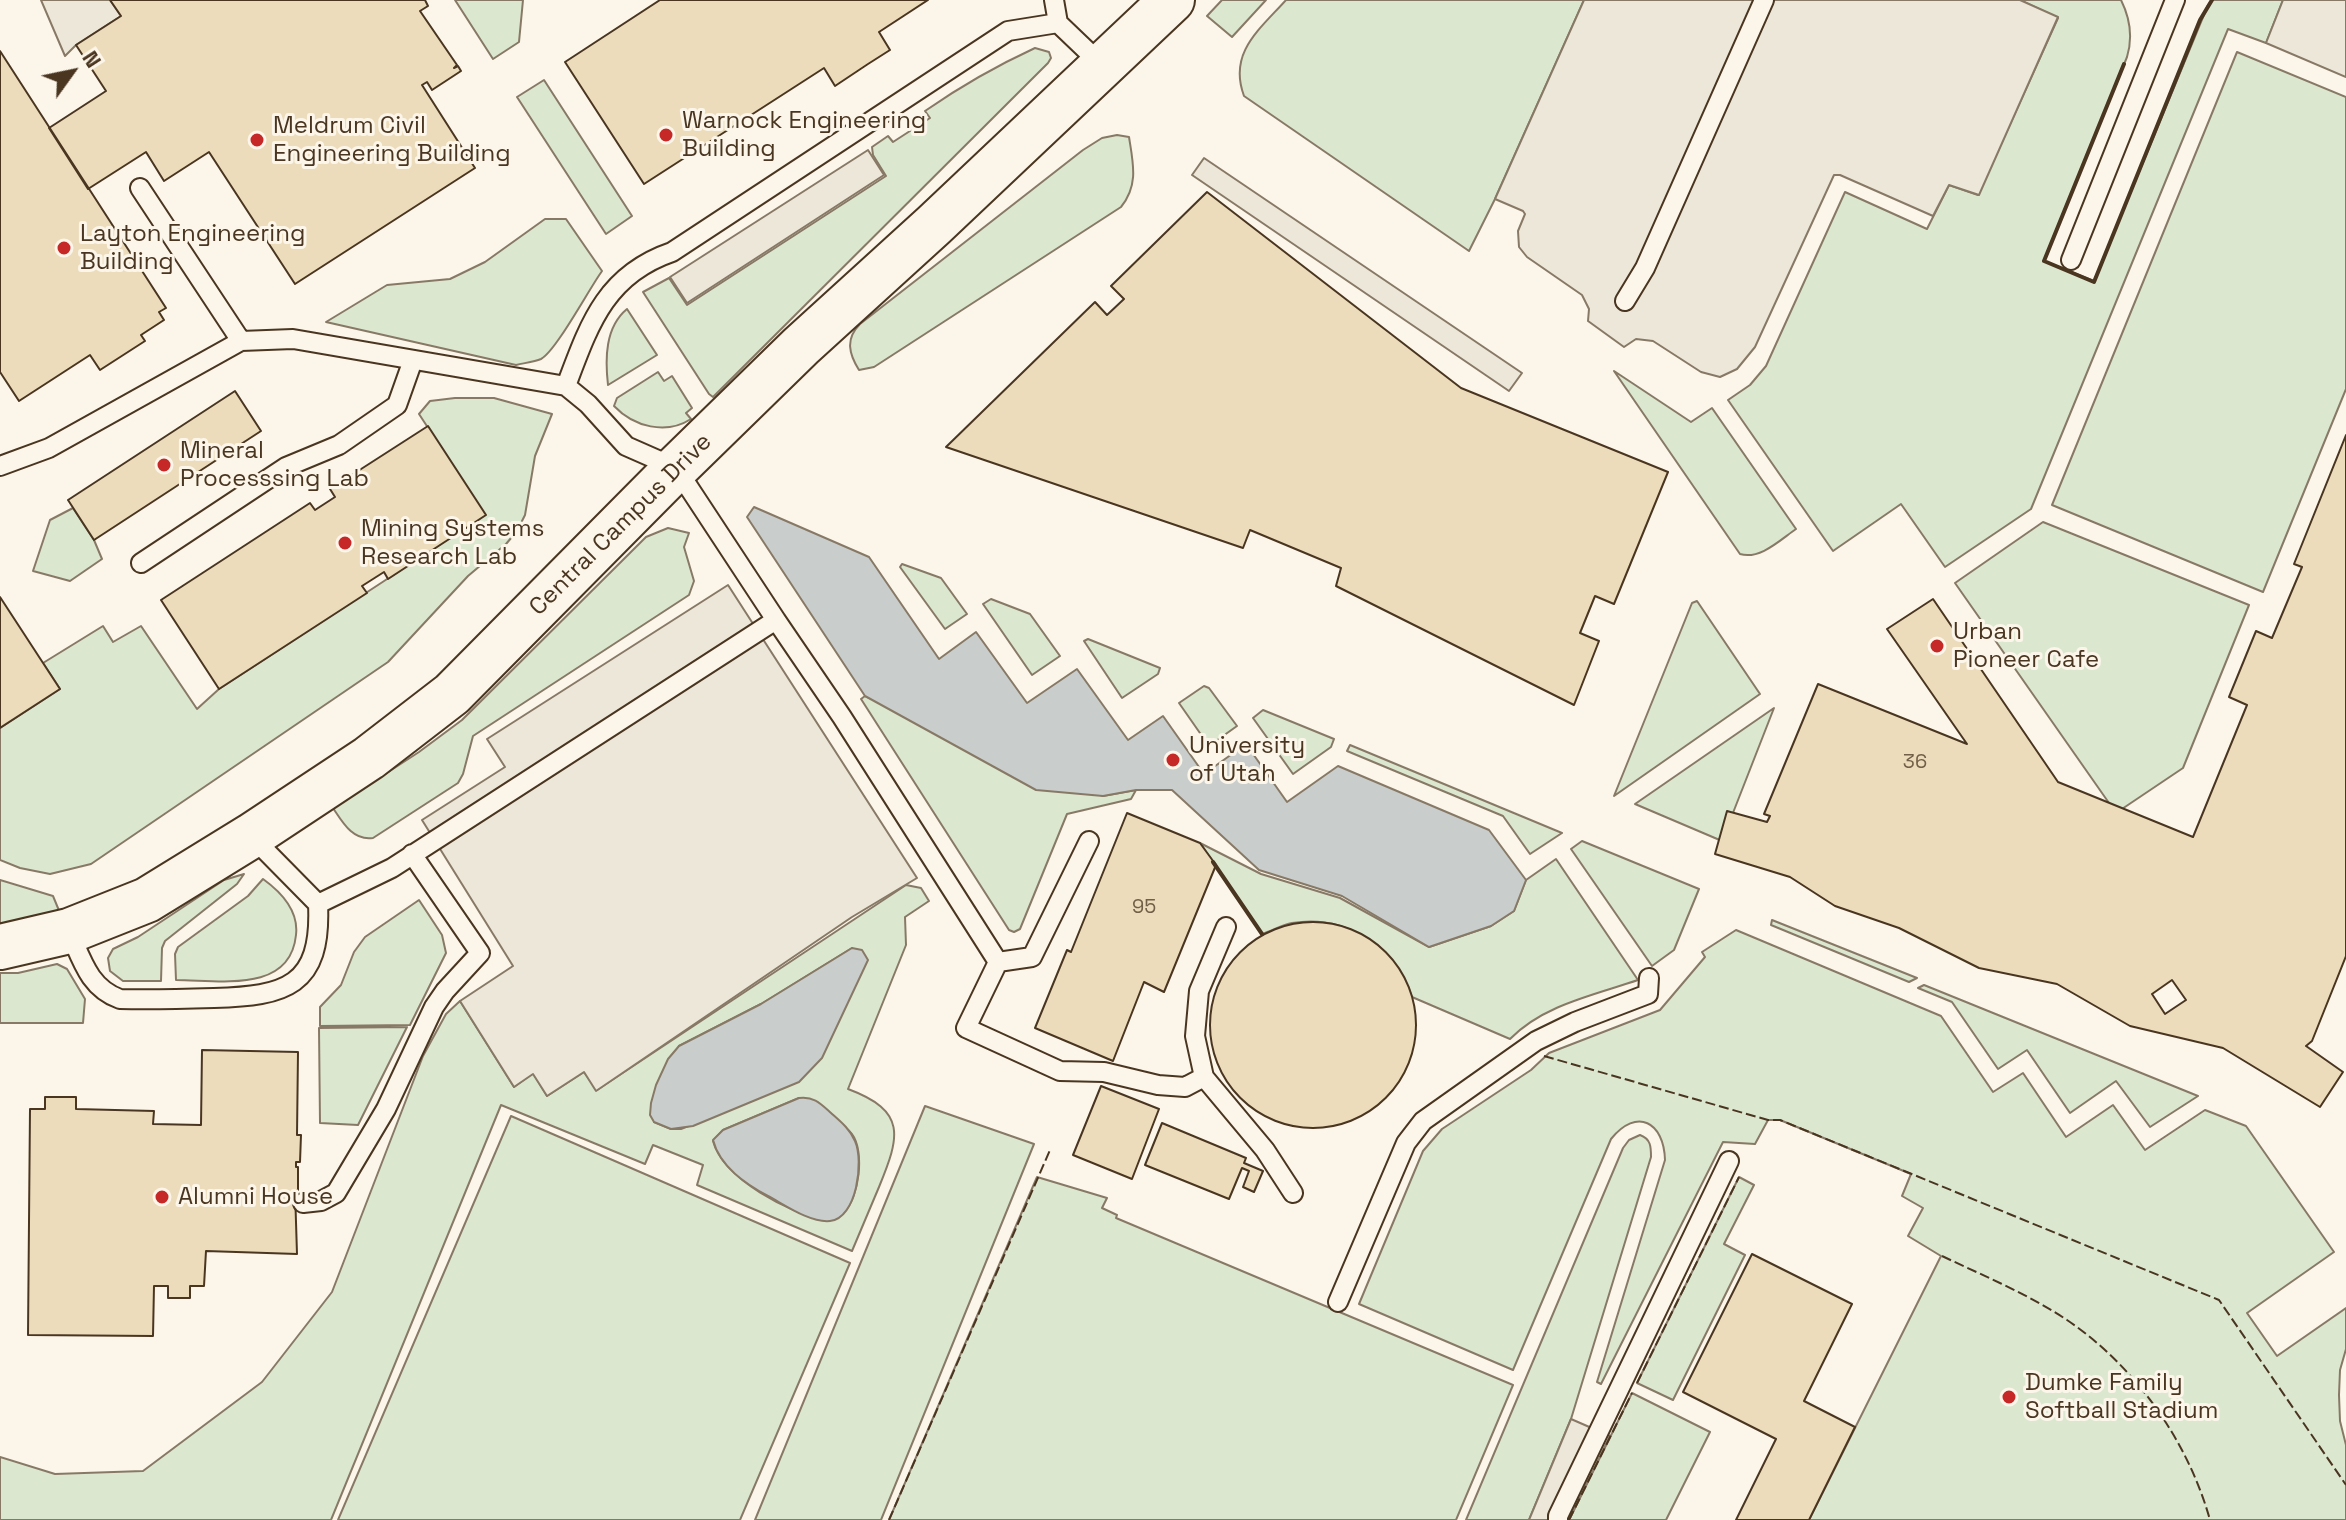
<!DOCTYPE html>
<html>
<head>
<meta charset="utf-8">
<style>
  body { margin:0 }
  #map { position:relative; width:2346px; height:1520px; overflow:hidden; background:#fbf6e9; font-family:"Space Grotesk",sans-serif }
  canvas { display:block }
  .north { position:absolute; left:32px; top:32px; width:80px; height:80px; -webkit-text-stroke:6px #fbf6e9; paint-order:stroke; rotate:57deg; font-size:22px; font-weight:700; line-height:32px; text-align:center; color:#4a3520 }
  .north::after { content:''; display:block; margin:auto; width:28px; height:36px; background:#4a3520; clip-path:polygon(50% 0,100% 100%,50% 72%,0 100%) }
</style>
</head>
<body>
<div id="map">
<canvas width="2346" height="1520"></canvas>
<div class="north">N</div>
</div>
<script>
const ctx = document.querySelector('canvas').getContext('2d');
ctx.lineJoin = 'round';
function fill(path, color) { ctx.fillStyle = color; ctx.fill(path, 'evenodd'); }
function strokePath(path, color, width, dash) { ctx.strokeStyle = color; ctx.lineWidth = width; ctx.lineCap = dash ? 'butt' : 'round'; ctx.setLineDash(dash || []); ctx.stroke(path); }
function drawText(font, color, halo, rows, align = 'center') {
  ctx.font = font + ' "Space Grotesk",sans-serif'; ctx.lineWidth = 6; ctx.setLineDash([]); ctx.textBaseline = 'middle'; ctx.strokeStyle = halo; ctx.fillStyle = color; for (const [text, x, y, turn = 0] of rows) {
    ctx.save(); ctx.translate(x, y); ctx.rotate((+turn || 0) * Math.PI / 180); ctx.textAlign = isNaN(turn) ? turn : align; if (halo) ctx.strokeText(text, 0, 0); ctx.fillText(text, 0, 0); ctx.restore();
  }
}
const green = new Path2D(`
  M455 0H523L519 42 493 59Z
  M1222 0H1266L1232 37 1207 16Z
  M1286 0H1584L1495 199 1469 251 1244 96C1228 53 1259 30 1286 0Z
  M2020 0H2121C2130 18 2133 37 2127 57L2044 261 2094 281 2208 5 2212 0H2283L2266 43 2228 29 2031 509 1945 567 1901 504 1833 551 1728 400 1750 385 1766 366 1845 192 1927 229 1949 185 1978 195 2058 18Z
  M1035 48 1049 52 1051 58 1048 63 713 397 709 394 643 292 669 278 687 305 886 176 873 155 872 147 888 136 893 142 930 118 925 111C961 86 996 66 1035 48Z
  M2237 52 2346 97V389L2263 592 2052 505Z
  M544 80 632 216 606 234 517 97Z
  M1117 135 1129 137C1133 163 1139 185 1121 207L874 367 859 370C849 354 845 339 860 324L1083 150 1102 138Z
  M545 219H566L602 271C589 289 556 351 541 359 534 362 524 363 516 365L326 322 387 285 450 279 485 262Z
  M627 309 657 355 608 385C605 359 605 327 627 309Z
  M1614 371 1691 422 1712 408 1796 529C1780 540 1760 560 1740 554Z
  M658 372 664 381 672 376 692 408 686 413 691 419C666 435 634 427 614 406L617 398Z
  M455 398H494L552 414 535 456 525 515 517 531 506 544 468 576 388 662 91 864 50 874 20 868 0 860V728L60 689 43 663 103 626 113 642 141 626 197 709 219 689 485 515 419 414 430 401Z
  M73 508 94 540 102 559 70 581 33 571 50 520Z
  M2043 522 2249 605 2183 768 2116 813 1955 583Z
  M668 528 689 533 684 547 694 581 689 595 473 736 463 774 458 783 373 838C353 841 343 823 333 808L419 752 462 720 646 537Z
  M902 564 941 578 967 614 945 629 900 567Z
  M991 599 1030 614 1060 656 1032 675 983 604Z
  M1697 601 1760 694 1614 796 1692 603Z
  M1088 639 1160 668 1158 674 1122 698 1084 641Z
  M1204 686 1209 688 1237 726 1209 746 1179 703Z
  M865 696 1103 796 1136 790 1131 799 1067 814 1020 929 1014 932 1009 930 861 699Z
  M1774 708 1722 841 1635 804Z
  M1263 710 1334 739 1331 747 1293 774 1253 718Z
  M1350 745 1562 833 1530 854 1503 816 1347 751Z
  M1582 841 1699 889 1674 950 1652 966 1571 849Z
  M1200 843 1261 874 1340 898 1429 947 1491 926 1514 911 1526 880 1556 859 1638 980C1594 995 1543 1005 1510 1039L1412 997C1395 946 1345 914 1292 923 1282 925 1272 931 1262 934Z
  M244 874 237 884 165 941 162 948 161 981H123L110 971 108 958 113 949 138 937 224 880Z
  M263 879C281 892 299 910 296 935 290 994 219 980 176 980L175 954 178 947 248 896Z
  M0 880 53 896 60 913 0 928Z
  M906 885 921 888 929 901 905 917 906 945 848 1089C907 1111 900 1136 879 1187 870 1208 861 1230 852 1251L697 1185 703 1165 653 1145 645 1164 501 1105 331 1520H0V1457L55 1474 143 1471 262 1382 332 1292 423 1056 446 1014 460 1001 514 1087 533 1073 547 1096 584 1072 597 1090ZM852 948 759 1098 681 1129H671L654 1122 679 1046 761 1004ZM799 1098C814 1108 842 1121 852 1134 865 1151 859 1199 844 1212 840 1216 832 1218 827 1221 791 1214 723 1179 713 1141L723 1130Z
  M419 900 442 935 446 953 410 1025 320 1026V1007L341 985 354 952 365 937Z
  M1772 920 1917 978 1909 982 1771 925Z
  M1736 930 1941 1016 1993 1092 2023 1073 2066 1137 2113 1105 2145 1150 2205 1110 2246 1126 2334 1252 2247 1313 2277 1356 2346 1308V1349L2340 1370 2339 1395 2340 1421 2346 1445V1520H1809L1941 1256 1908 1236 1923 1208 1902 1196 1911 1174 1780 1120H1768L1755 1144 1723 1142 1601 1384 1597 1382 1665 1160C1664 1122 1637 1107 1611 1139L1513 1370 1359 1304 1423 1151 1442 1129 1531 1070 1549 1053 1660 1010 1705 957 1702 952Z
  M57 964 67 969 85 999 83 1023H0V973H18Z
  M1924 985 2198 1096 2150 1127 2116 1081 2070 1113 2027 1050 1998 1069 1952 1002 1918 988Z
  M407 1027 358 1125 320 1123 319 1028Z
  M925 1106 1034 1144 881 1520H755Z
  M511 1116 850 1263 740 1520H338Z
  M1640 1135C1651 1139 1651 1147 1651 1157L1571 1419 1529 1520H1466L1623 1148 1629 1140Z
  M1037 1177 1107 1198 1102 1208 1117 1215 1116 1218 1513 1385 1456 1520H889Z
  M1739 1177 1754 1185 1724 1244 1745 1255 1673 1400 1637 1383Z
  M1632 1393 1710 1432 1666 1520H1569Z`);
const parking = new Path2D(`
  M41 0H110L121 16 76 45 65 56Z
  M1584 0H2020L2058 17 1979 195 1949 185 1933 216 1840 175H1834L1755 347 1737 369 1720 377 1701 372 1653 341 1636 339 1624 347 1588 321 1589 309 1582 295 1527 257 1519 247 1518 231 1525 214 1523 211 1495 199Z
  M2283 0H2346V77L2266 43Z
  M868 150 884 175 687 303 670 277Z
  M1204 158 1522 373 1509 391 1192 175Z
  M728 585 917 878 852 917 596 1091 584 1072 547 1096 533 1074 514 1087 460 1001 513 966 422 820 505 767 487 739Z
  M1571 1419 1610 1436 1569 1520H1529Z`);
const water = new Path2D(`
  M754 507 869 557 939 659 976 632 1027 703 1077 669 1128 740 1163 716 1204 774 1246 744 1287 802 1338 766 1489 830 1526 880 1514 911 1491 926 1429 947 1342 896 1259 870 1172 790H1136L1103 796 1036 790 865 696 747 517Z
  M852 948 862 950 868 960 822 1058 799 1082 693 1126 671 1129 654 1122 650 1115 651 1103 656 1085 668 1059 679 1046 761 1004Z
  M799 1098C814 1096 821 1104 831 1113 840 1121 850 1129 855 1141 864 1161 857 1218 830 1221 810 1223 785 1205 768 1196 746 1184 720 1167 713 1140L723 1130Z`);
const building = new Path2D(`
  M110 0H425L428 6 420 11 457 65 454 68 458 66 461 71 432 90 427 82 422 85 475 168 295 284 209 152 164 181 146 152 88 189 49 128 106 91 76 45 121 16Z
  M660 0H928L879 32 890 50 868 64 835 86 824 68 644 184 565 62Z
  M0 51 166 308 159 312 164 320 141 335 145 341 100 370 90 355 19 401 0 372Z
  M1207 192 1461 388 1668 472 1614 604 1595 596 1580 633 1599 641 1574 705 1336 586 1341 568 1250 530 1243 548 946 447 1095 302 1107 315 1124 299 1111 286Z
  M235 391 261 431 94 540 68 500Z
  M428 426 486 515 388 579 384 572 362 586 367 593 219 689 161 600 310 503 315 510 335 497 330 489Z
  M2346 435V956L2312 1041 2306 1046 2343 1072 2320 1107 2223 1048 2130 1026 2057 984 1979 968 1899 928 1835 906 1790 877 1715 854 1727 811 1767 822 1770 816 1764 814 1818 684 1967 744 1887 629 1933 599 2058 782 2193 837 2247 705 2229 697 2256 631 2272 638 2302 567 2294 564ZM2172 980 2186 1000 2165 1014 2152 994Z
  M0 597 60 689 0 728Z
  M1127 813 1200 843 1216 865 1164 992 1144 982 1113 1061 1035 1028 1067 950 1071 952Z
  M1210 1025a103 103 0 1 1 206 0a103 103 0 1 1-206 0Z
  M202 1050 298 1052 297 1135H301L300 1162H296V1167H298V1190H295L297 1254 206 1251 204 1286H190V1298H168V1286H154L153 1336 28 1335 30 1109H45V1097H76V1109L154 1111 153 1124 201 1125Z
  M1101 1086 1159 1109 1132 1179 1073 1155Z
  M1162 1123 1246 1158 1244 1163 1263 1171 1254 1192 1243 1187 1249 1171 1242 1168 1229 1199 1145 1165Z
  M1752 1254 1852 1304 1804 1401 1855 1427 1809 1520H1736L1776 1439 1683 1392Z`);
const service = new Path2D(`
  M1054 0 1058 23
  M140 188 241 341
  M2071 260 2175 0
  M1625 301 1645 268 1764 0
  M566 386C589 325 605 275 672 252L1008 31 1058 23 1104 67
  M0 466 49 448 241 341 293 339 566 386 588 404 626 446 676 468 776 620
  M141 563 286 467 339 445 397 405 413 360
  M318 904 392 868 776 620 842 717 998 962 1032 957 1089 841
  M1226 927 1199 991 1195 1036 1204 1077 1265 1150 1293 1193
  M69 931C82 960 89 988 120 999 152 1000 183 999 214 998 285 996 322 987 318 904L251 836
  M998 962 966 1028 1060 1071 1104 1072 1158 1085 1185 1087 1204 1077
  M303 1203 321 1201 336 1193 386 1109 434 1007 445 991 480 953 412 854
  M1338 1302 1406 1143 1423 1121 1536 1041 1575 1022 1648 994 1649 978
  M1558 1520V1516L1729 1161`);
const tertiary = new Path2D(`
  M0 947 69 931 147 900 251 836 369 758 452 694 676 468 801 346 934 225 1172 0`);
const fence = new Path2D(`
  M1544 1056 1768 1120H1780L2219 1300 2346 1485
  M1942 1256C1984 1276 2028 1294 2067 1320 2135 1366 2188 1441 2210 1520
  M1637 1383 1739 1177
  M889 1520 1050 1150
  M1569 1520 1632 1393`);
const wall = new Path2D(`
  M2124 64 2044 261 2094 282 2200 20 2212 0
  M1213 862 1262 934`);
const markers = [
  [666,135,8,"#c62828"],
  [257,140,8,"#c62828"],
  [64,248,8,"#c62828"],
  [164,465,8,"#c62828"],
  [345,543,8,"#c62828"],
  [1937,646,8,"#c62828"],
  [1173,760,8,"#c62828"],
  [162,1197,8,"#c62828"],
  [2009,1397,8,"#c62828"]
];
const numberNames = [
  ["36",1915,763],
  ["95",1144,908]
];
const poiNames = [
  ["Warnock Engineering",682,121],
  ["Building",682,149],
  ["Meldrum Civil",273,126],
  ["Engineering Building",273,154],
  ["Layton Engineering",80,234],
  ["Building",80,262],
  ["Mineral",180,451],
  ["Processsing Lab",180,479],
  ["Mining Systems",361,529],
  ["Research Lab",361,557],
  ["Urban",1953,632],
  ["Pioneer Cafe",1953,660],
  ["University",1189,746],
  ["of Utah",1189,774],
  ["Alumni House",178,1197],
  ["Dumke Family",2025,1383],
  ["Softball Stadium",2025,1411]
];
const streetNames = [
  ["Central Campus Drive",621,525,-45]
];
fill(green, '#dce7d0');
strokePath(green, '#887966', 2);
fill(parking, '#ede7d9');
strokePath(parking, '#887966', 2);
fill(water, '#c9cecd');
strokePath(water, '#887966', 2);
fill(building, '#ecdcbc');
strokePath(building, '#4a3520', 2);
strokePath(service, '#4a3520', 22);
strokePath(tertiary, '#4a3520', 48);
strokePath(service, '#fbf6e9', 18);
strokePath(tertiary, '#fbf6e9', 44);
strokePath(fence, '#4a3520', 2, [10, 4]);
strokePath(wall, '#4a3520', 4);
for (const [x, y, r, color] of markers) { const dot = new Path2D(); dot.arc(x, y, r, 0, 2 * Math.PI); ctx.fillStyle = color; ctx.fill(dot); strokePath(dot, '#fbf6e9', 3); }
drawText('20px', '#725f47', null, numberNames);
drawText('24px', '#4a3520', '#fbf6e9', poiNames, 'left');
drawText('24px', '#4a3520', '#fbf6e9', streetNames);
</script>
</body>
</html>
